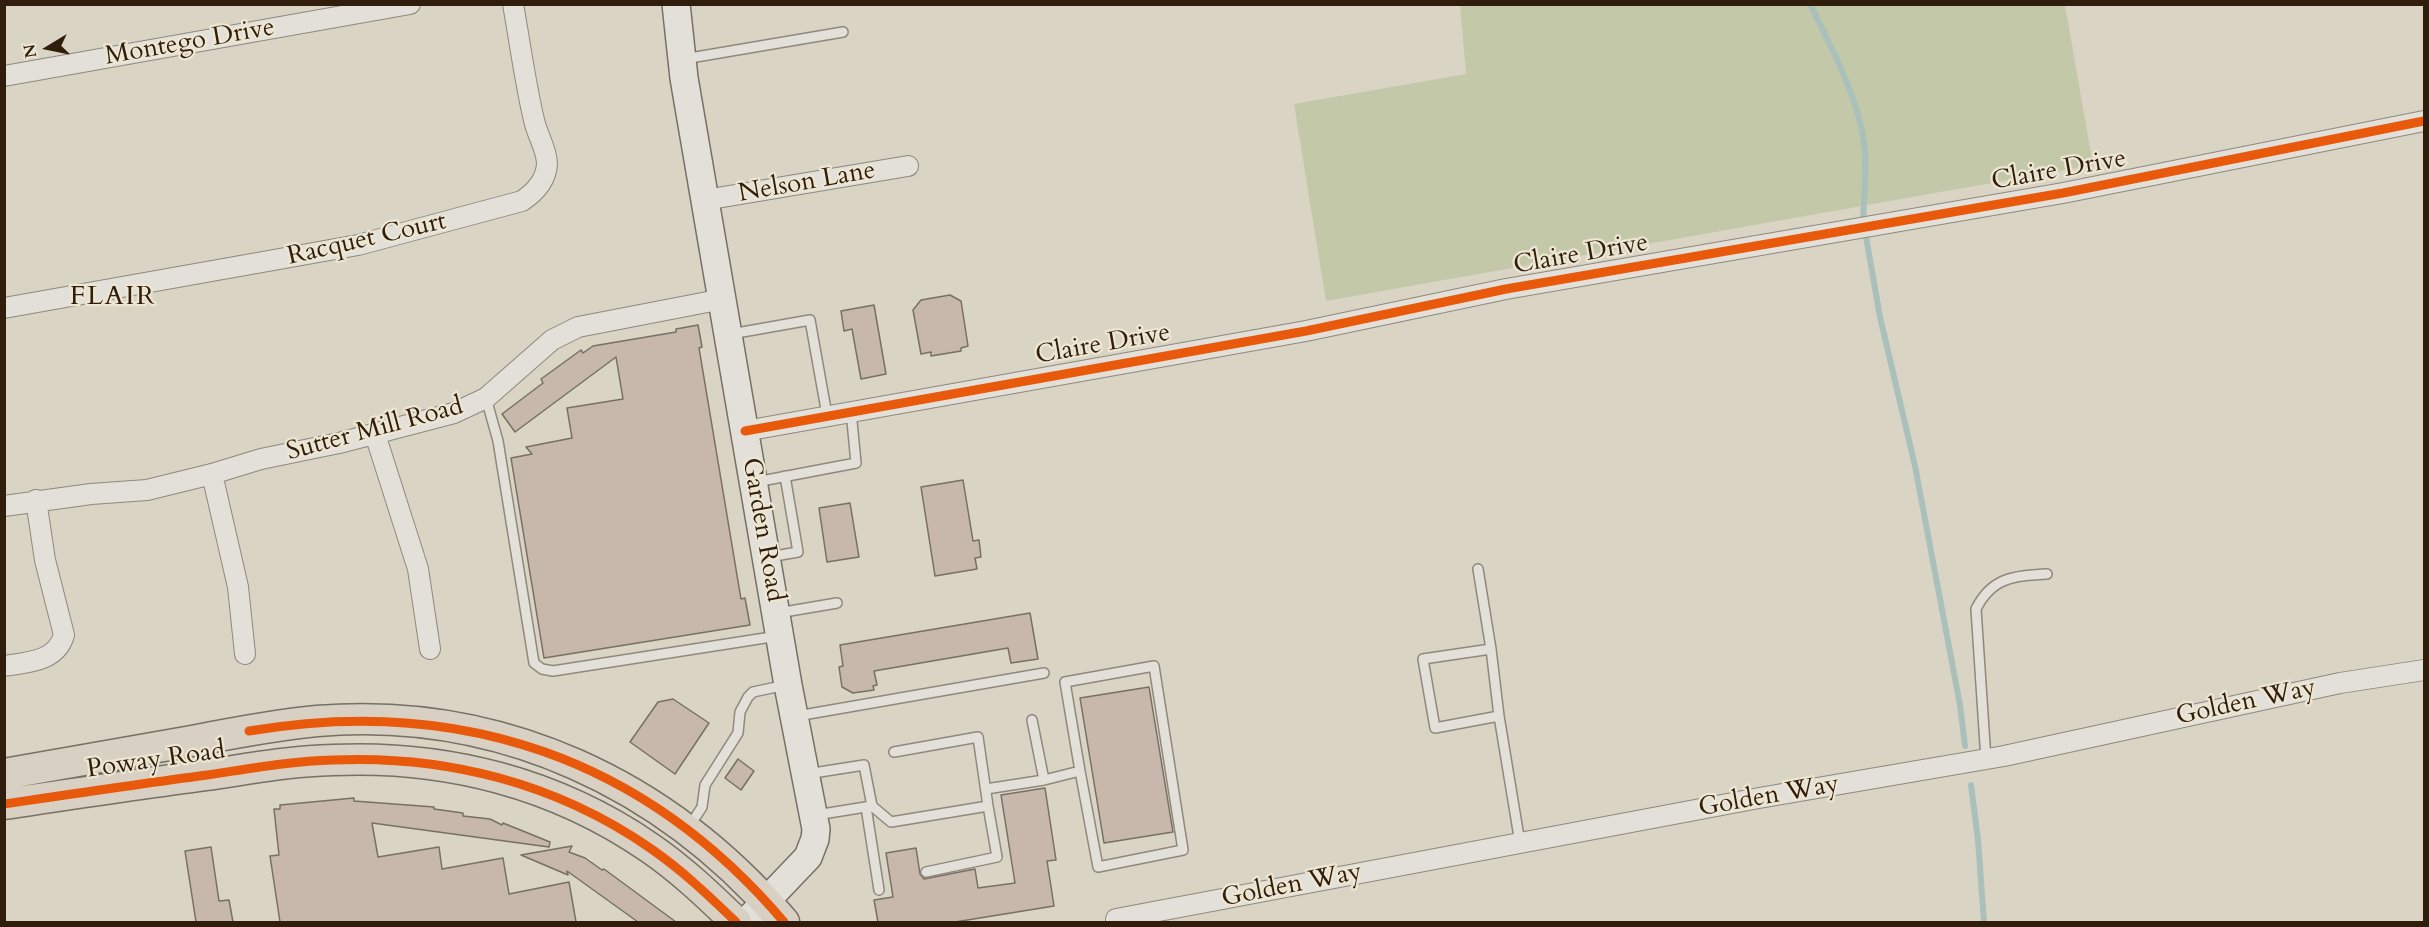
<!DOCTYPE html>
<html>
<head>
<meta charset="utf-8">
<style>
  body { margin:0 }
  #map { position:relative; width:2429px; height:927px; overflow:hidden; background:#dad4c4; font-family:Cardo,serif }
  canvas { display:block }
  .frame { position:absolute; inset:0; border:6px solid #311d0b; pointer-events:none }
  .north { position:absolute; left:18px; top:18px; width:60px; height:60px; -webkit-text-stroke:4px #ece6d3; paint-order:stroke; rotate:260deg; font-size:16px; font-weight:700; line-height:24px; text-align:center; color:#311d0b }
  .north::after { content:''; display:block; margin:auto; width:21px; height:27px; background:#311d0b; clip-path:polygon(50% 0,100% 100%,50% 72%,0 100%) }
</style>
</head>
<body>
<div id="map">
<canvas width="2429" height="927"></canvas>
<div class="frame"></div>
<div class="north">N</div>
</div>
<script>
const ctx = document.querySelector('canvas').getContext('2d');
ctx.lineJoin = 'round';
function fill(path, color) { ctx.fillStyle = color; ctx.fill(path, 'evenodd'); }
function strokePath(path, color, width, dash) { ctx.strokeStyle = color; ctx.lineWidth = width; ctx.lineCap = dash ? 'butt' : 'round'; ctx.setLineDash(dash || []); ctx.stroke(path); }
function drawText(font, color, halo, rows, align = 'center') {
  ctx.font = font + ' Cardo,serif'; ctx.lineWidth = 4.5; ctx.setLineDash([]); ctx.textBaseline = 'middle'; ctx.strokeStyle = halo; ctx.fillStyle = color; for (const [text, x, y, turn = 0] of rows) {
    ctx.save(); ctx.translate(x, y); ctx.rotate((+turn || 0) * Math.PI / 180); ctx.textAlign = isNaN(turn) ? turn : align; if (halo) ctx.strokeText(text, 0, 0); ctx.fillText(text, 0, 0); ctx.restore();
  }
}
const green = new Path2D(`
  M1460 5H2065L2093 165 1326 301 1294 104 1466 74Z`);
const stream = new Path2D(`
  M1810 4C1831 46 1862 105 1865 152 1866 176 1864 199 1863 222
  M1866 237 1880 317 1915 466 1960 705 1965 746
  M1971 785 1978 840 1984 922`);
const building = new Path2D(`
  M950 295 961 301 968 346 961 348V351L931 356V352L921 354 913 310 921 300Z
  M874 305 886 374 861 379 852 329 844 331 841 311Z
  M698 325 702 347 699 348 741 599 745 598 750 625 544 658 511 458 532 454 526 447 572 438 567 408 623 399 616 357 515 432 502 414 543 383 541 379 581 350 583 353 593 346 676 332V329Z
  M963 480 973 541 979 540 981 557 975 558 977 569 935 576 921 487Z
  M850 503 859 557 827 562 819 508Z
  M1030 613 1038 659 1011 663 1008 648 874 671 877 685 873 686 874 690 853 693 842 687 839 667 843 666 840 645Z
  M1149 687 1173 832 1104 843 1080 698Z
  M673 699 709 723 675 774 630 742 658 702Z
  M738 759 754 771 741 790 725 778Z
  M1045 788 1056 860 1047 861 1054 906 955 922H878L874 900 893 897 886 853 916 848 920 874 924 879 975 869 978 888 1015 883 1001 795Z
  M354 798V801L434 807V809L463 813V816L490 819 502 825 503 823 550 842 549 847 372 823 378 857 439 847 442 869 503 858 509 894 569 882 576 922H280L270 856 279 855 274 809H280V805Z
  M572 846 569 852 585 858 602 870 604 869 676 922H638L567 871 568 875 521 855Z
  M211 847 219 901 229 900 233 922H196L185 851Z`);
const lane = new Path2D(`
  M684 59 843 32
  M731 334 810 320 827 415
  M486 398 498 441 534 663 542 669 553 671 778 636
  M756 482 856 463 851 411
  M769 557 798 552 785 476
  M1478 569 1491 649
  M778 613 837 603
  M797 716 1044 673
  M1499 716 1491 649 1423 659 1435 728 1499 716 1520 843
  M1986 760 1976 609C1992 577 2014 576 2047 574
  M807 774 864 765 872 806 816 815
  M1044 780 1080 771 1098 867 1183 850 1154 666 1065 682 1080 771
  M986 789 1044 780 1032 720
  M872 806 891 822 988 806 978 737 894 752
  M866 807 879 890
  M689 827 702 807 705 785 738 733 740 712 748 697 753 692 786 685
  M926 872 997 857 988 806`);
const street = new Path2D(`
  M4 76 410 4
  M705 200 908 166
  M4 308 358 245 522 201C534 193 546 181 547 164 547 149 537 135 534 120 525 82 520 43 513 4
  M745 431 1306 331 1506 289 2063 193 2424 121
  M375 434 418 569 430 649
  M212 474 238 587 245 654
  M4 506 91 494 147 490 212 474 261 459 339 443 454 413 486 398 552 340 578 327 723 299
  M4 666C28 662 56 662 64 635L45 560 36 500
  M1116 922V919L1759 798 2004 756 2340 683 2424 670`);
const secondary = new Path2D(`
  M676 4 684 78 788 685 816 829 815 839 808 857 746 922`);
const primary = new Path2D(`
  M4 774C67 763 129 752 192 741 233 733 275 725 317 721 501 706 666 784 784 922
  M4 804C72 794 139 784 207 775 248 769 290 761 333 760 446 755 556 783 650 848 682 870 709 896 736 922`);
const cycleway = new Path2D(`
  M745 431 1306 331 1506 289 2063 193 2424 121
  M249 731C460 695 645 758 784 922
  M4 804C72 794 139 784 207 775 248 769 290 761 333 760 446 755 556 783 650 848 682 870 709 896 736 922`);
const streetNames = [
  ["Montego Drive",190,43,-10],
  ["Claire Drive",2059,171,-10],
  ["Nelson Lane",807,183,-10],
  ["Racquet Court",367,240,-13],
  ["Claire Drive",1581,255,-10],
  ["Claire Drive",1103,345,-10],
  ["Sutter Mill Road",375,430,-15],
  ["Garden Road",762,530,80],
  ["Golden Way",2246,703,-12],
  ["Poway Road",156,761,-8],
  ["Golden Way",1769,797,-10],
  ["Golden Way",1292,886,-11]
];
const neighbourhoodNames = [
  ["FLAIR",113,298]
];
fill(green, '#c3c8a8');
strokePath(stream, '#aac0bb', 6);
fill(building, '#c8b7ab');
strokePath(building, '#767065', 1.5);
strokePath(lane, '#8f897d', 12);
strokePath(street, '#8f897d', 22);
strokePath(secondary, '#767065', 30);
strokePath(primary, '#767065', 33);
strokePath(lane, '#e2e0d8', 9);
strokePath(street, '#e2e0d8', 20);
strokePath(secondary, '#e2e0d8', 27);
strokePath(primary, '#d7d0c3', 30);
strokePath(cycleway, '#e8590c', 9);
drawText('26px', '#311d0b', '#ece6d3', streetNames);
ctx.letterSpacing = '1.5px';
drawText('27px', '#311d0b', '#ece6d3', neighbourhoodNames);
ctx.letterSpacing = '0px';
</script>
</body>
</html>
